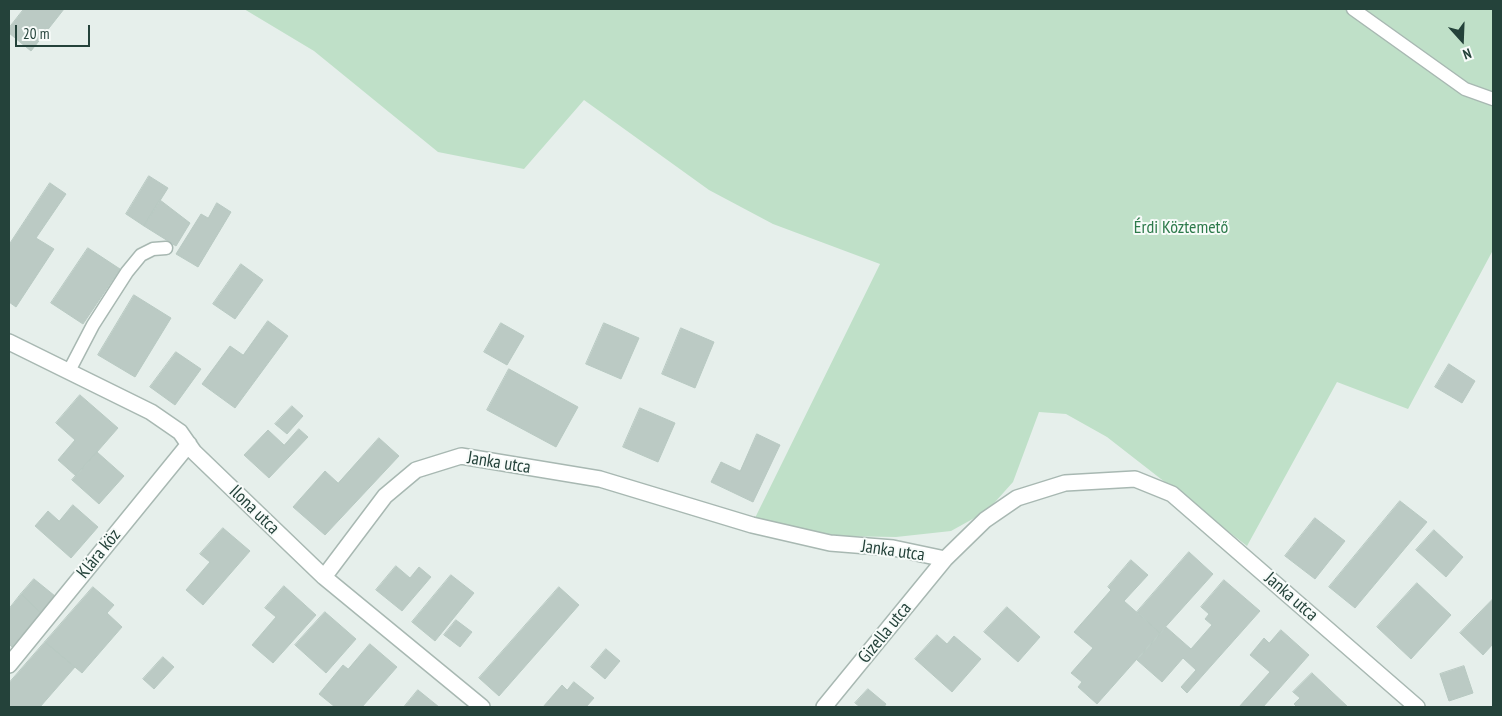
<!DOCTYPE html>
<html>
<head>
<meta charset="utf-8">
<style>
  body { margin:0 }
  #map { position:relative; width:1502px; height:716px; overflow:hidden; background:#e6efeb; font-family:"PT Sans Narrow",sans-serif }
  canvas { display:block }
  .frame { position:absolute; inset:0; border:10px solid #24423a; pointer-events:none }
  .north { position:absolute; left:1437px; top:15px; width:50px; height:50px; -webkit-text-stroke:4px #f7fbf9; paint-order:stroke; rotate:160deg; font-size:14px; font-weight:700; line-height:20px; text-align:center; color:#24423a }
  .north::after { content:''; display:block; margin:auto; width:18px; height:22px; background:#24423a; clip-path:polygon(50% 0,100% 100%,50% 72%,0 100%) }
  .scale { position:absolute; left:15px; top:25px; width:75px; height:22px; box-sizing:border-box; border:2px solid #24423a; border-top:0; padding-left:6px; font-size:15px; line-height:18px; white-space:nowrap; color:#24423a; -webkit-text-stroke:4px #f7fbf9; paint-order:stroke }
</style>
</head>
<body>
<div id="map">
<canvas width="1502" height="716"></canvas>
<div class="frame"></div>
<div class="north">N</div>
<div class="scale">20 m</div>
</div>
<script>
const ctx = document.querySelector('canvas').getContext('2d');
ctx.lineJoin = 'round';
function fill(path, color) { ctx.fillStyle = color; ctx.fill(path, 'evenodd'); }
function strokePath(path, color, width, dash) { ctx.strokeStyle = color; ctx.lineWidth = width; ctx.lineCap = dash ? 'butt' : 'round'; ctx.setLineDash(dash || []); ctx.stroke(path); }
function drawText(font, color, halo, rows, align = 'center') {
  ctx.font = font + ' "PT Sans Narrow",sans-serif'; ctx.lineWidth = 4; ctx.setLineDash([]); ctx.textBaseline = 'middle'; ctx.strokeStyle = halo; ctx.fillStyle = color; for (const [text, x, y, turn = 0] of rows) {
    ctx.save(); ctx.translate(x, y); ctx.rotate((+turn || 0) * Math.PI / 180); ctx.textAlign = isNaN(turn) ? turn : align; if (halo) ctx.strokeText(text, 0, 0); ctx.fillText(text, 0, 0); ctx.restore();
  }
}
const green = new Path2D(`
  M244 9H1493V250L1408 409 1337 382 1247 546 1107 437 1066 414 1039 412 1013 482 987 511 951 531 896 537 831 536 755 518 880 264 773 224 709 190 584 100 524 169 438 152 314 51Z`);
const building = new Path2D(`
  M24 9H64L31 51 9 33V28Z
  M149 176 168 188 144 226 126 214Z
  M50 183 66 194 36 238 54 249 16 307 9 302V245Z
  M160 200 190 223 176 246 144 226Z
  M217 203 231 212 198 267 176 254 201 214 208 218Z
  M88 248 120 269 83 324 51 303Z
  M241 264 263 280 235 319 213 304Z
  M134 295 171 318 135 377 98 355Z
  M268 321 288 336 235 408 202 384 230 346 243 355Z
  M501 323 524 336 507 365 484 352Z
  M604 323 639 338 621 379 586 364Z
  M681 328 714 342 695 388 662 374Z
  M176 352 201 369 175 405 150 387Z
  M1449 364 1475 381 1462 403 1435 387Z
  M509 369 578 407 556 447 487 410Z
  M80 395 118 428 76 476 58 460 75 440 56 423Z
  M292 406 303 416 287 434 275 424Z
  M640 408 675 423 658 462 623 447Z
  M299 429 308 437 269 478 244 455 268 430 284 445Z
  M757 434 780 445 753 502 711 482 721 462 740 471Z
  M379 438 399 456 325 535 293 507 325 471 338 483Z
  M97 452 124 476 99 504 72 480Z
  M1400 501 1427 522 1355 608 1329 587Z
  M73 505 98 527 71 558 35 526 48 511 59 521Z
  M1315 518 1345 541 1315 579 1285 556Z
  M223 528 250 551 203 605 186 590 210 562 200 554Z
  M1434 530 1463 557 1446 577 1416 550Z
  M1189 552 1213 574 1160 633 1137 612Z
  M1131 560 1148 575 1124 601 1160 633 1097 704 1078 687 1082 682 1071 673 1093 648 1074 632 1111 590 1108 587Z
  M396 566 410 578 419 567 431 577 402 611 376 590Z
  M451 575 474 593 435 641 412 622Z
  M34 579 55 596 41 613 21 594Z
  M1224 580 1260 611 1187 693 1181 687 1196 670 1183 658 1162 682 1137 660 1166 627 1191 649 1212 625 1205 619 1209 614 1201 607Z
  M1417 583 1451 615 1411 659 1377 627Z
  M284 586 316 615 273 663 252 645 276 617 265 608Z
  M93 587 114 605 107 613 122 627 82 673 45 642Z
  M559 587 579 605 499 696 479 678Z
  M21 594 41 613 12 647 9 644V609Z
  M1493 599V644L1483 655 1460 633Z
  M1007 607 1040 637 1018 662 984 632Z
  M325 612 356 639 326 673 295 645Z
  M456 620 472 632 460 647 444 635Z
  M1281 630 1309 655 1263 707H1239L1270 672 1250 655 1264 638 1269 643Z
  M937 635 947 644 954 636 981 659 952 692 915 659Z
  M45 642 75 667 40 707H9V683Z
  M370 644 397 667 362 707H335L319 694 343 665 348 669Z
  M606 649 620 661 605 679 591 667Z
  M163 657 174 667 154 689 143 679Z
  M1464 666 1473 693 1449 701 1440 674Z
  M1312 673 1348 707H1297L1294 704 1300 698 1293 692Z
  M574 682 594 698 586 707H543L562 685 567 690Z
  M868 689 886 704 884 707H860L855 703Z
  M418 690 439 707H404Z`);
const lane = new Path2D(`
  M1353 9 1465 89 1493 99
  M69 371 93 325 127 272 141 255 153 249 166 248`);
const street = new Path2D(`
  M9 342 151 412 180 432 194 452 324 577 482 707
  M324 577 385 496 416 470 461 456 600 479 752 525 830 543 893 548 945 559 985 520 1017 498 1065 483 1135 479 1172 494 1417 707
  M9 665 189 444
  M824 707 945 559`);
const parkNames = [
  ["Érdi Köztemető",1181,228]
];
const streetNames = [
  ["Janka utca",499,463,9],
  ["Ilona utca",254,510,44],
  ["Janka utca",893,551,8],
  ["Klára köz",99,554,-51],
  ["Janka utca",1291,597,41],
  ["Gizella utca",885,633,-51]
];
fill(green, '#bfe0c8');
fill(building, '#bbcac4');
strokePath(building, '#b8c9c2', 1);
strokePath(lane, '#a8b8b2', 15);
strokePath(street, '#a8b8b2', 18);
strokePath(lane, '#fff', 12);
strokePath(street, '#fff', 15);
drawText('18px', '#2d7a4b', '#f7fbf9', parkNames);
drawText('18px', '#24423a', '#f7fbf9', streetNames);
</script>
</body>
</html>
